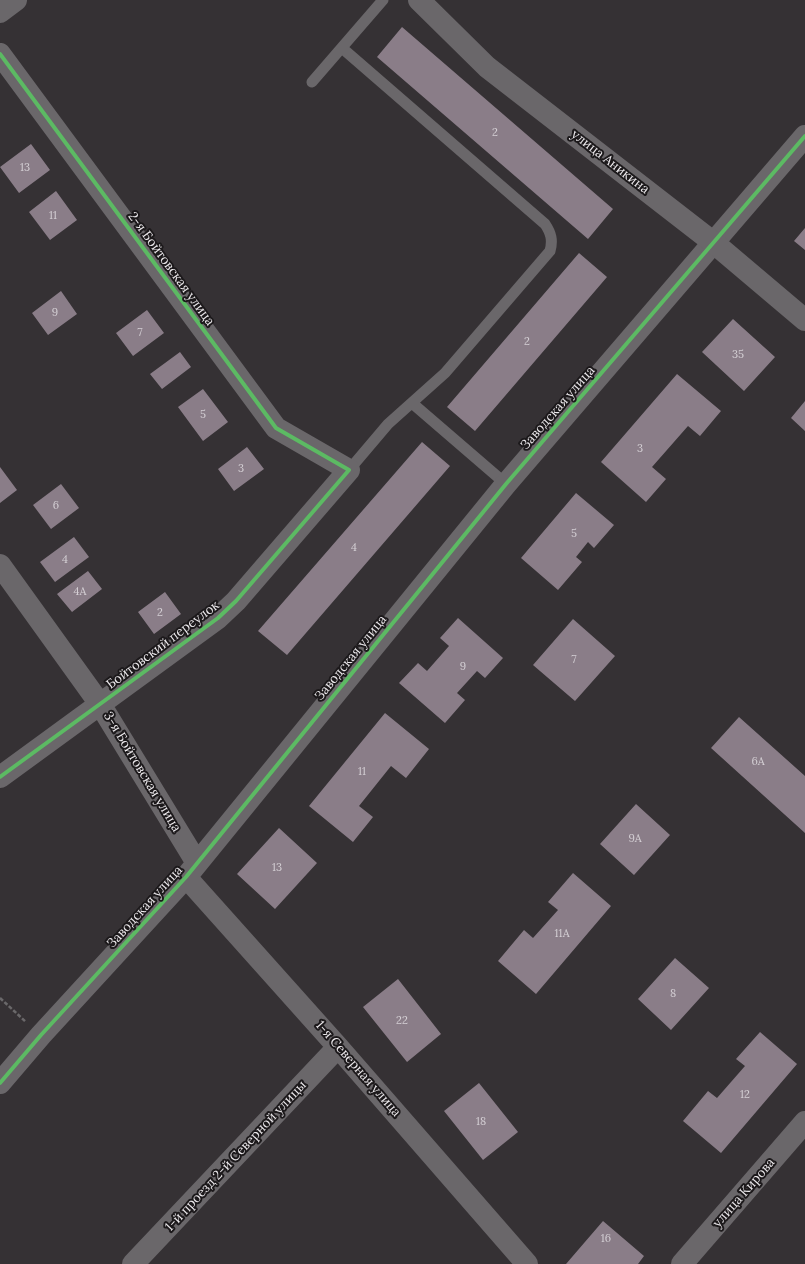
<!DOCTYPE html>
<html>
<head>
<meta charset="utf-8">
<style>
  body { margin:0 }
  canvas { display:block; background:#353134 }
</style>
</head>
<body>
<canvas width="805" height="1264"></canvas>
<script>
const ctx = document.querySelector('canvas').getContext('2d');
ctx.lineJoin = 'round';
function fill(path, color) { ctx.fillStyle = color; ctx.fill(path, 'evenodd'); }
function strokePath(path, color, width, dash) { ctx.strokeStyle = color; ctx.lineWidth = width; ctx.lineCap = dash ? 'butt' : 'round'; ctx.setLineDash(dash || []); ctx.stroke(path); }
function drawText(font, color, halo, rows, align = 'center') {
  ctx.font = font + ' Lora,serif'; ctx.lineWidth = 4; ctx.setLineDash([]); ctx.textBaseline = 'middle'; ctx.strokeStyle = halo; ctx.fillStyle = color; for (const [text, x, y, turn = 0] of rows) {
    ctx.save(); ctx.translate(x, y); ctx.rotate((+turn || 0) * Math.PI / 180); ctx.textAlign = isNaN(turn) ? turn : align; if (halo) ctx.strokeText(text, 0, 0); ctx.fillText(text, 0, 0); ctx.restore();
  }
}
const building = new Path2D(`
  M402 27 613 209 588 239 377 57Z
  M31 144 50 170 19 193 0 167Z
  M56 191 77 220 50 240 29 212Z
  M805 228V250L794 241Z
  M579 253 607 277 475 431 447 407Z
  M61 291 77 314 48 335 32 313Z
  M147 310 164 333 133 356 116 333Z
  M733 319 775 357 744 391 702 352Z
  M180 352 191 367 162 389 150 374Z
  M677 374 721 411 700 436 688 426 652 467 666 479 646 502 601 462Z
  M203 389 228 422 203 441 178 407Z
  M805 401V431L791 418Z
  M422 442 450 466 287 655 258 631Z
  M247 447 264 469 234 491 218 469Z
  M0 467 17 490 0 503Z
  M61 484 79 508 51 529 33 505Z
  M576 493 614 525 594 548 588 542 576 557 582 562 558 590 521 558Z
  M74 537 89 557 55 582 40 562Z
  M88 571 102 589 72 612 57 594Z
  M165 592 181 614 154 634 138 612Z
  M458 618 503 658 485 678 477 671 457 693 465 700 445 723 399 683 418 663 427 671 449 646 440 638Z
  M573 619 615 656 575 701 533 665Z
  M385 713 429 749 406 778 391 766 359 806 373 817 353 842 309 806Z
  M739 717 805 776V833L711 748Z
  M636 804 670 835 634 875 600 844Z
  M279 828 317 863 275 909 237 874Z
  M573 873 611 906 536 994 498 961 524 930 533 938 558 910 548 902Z
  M675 958 709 988 671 1030 638 999Z
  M398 979 441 1034 407 1062 363 1007Z
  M760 1032 797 1064 721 1153 683 1121 708 1091 717 1098 745 1066 736 1059Z
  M479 1083 518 1132 483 1160 444 1111Z
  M603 1221 644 1256 638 1264H566Z`);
const path = new Path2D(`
  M0 998 26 1022`);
const lane = new Path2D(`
  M342 48 545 224C551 233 553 240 550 251L445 373 388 424 349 470
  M312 82 383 0
  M412 403 506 484`);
const street = new Path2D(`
  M0 12 16 0
  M0 54 276 428 349 470 236 601 218 618 0 777
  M0 565 100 704 197 863
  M186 877 338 1047 527 1264
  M0 1083 41 1035 186 877 506 484 805 136
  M133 1264 338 1047
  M682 1264 805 1122`);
const secondary = new Path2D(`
  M419 0 487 67 714 243 805 320`);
const cycleway = new Path2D(`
  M0 54 276 428 349 470 236 601 218 618 0 777
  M0 1083 41 1035 186 877 506 484 805 136`);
const numberNames = [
  ["2",495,133],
  ["13",25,168],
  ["11",53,216],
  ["9",55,313],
  ["7",140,333],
  ["2",527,342],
  ["35",738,355],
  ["5",203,415],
  ["3",640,449],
  ["3",241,469],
  ["6",56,506],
  ["5",574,534],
  ["4",354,548],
  ["4",65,560],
  ["4А",80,592],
  ["2",160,613],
  ["7",574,660],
  ["9",463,667],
  ["6А",758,762],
  ["11",362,772],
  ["9А",635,839],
  ["13",277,868],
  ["11А",562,934],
  ["8",673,994],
  ["22",402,1021],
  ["12",745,1095],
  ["18",481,1122],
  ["16",606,1239]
];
const streetNames = [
  ["улица Аникина",610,162,38],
  ["2-я Бойтовская улица",171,269,54],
  ["Заводская улица",558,408,-49],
  ["Бойтовский переулок",163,645,-37],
  ["Заводская улица",351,658,-51],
  ["3-я Бойтовская улица",142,772,59],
  ["Заводская улица",145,907,-48],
  ["1-я Северная улица",358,1069,49],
  ["1-й проезд 2-й Северной улицы",236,1156,-47],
  ["улица Кирова",744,1193,-49]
];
fill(building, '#8a7d88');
strokePath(path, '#6a686a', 2.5, [4, 2]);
strokePath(lane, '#6a676a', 11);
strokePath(street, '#6a676a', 22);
strokePath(secondary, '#6a676a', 22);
strokePath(cycleway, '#5cba63', 4);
drawText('11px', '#d4cfd4', null, numberNames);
drawText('13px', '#edeaed', '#1c191b', streetNames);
</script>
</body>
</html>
